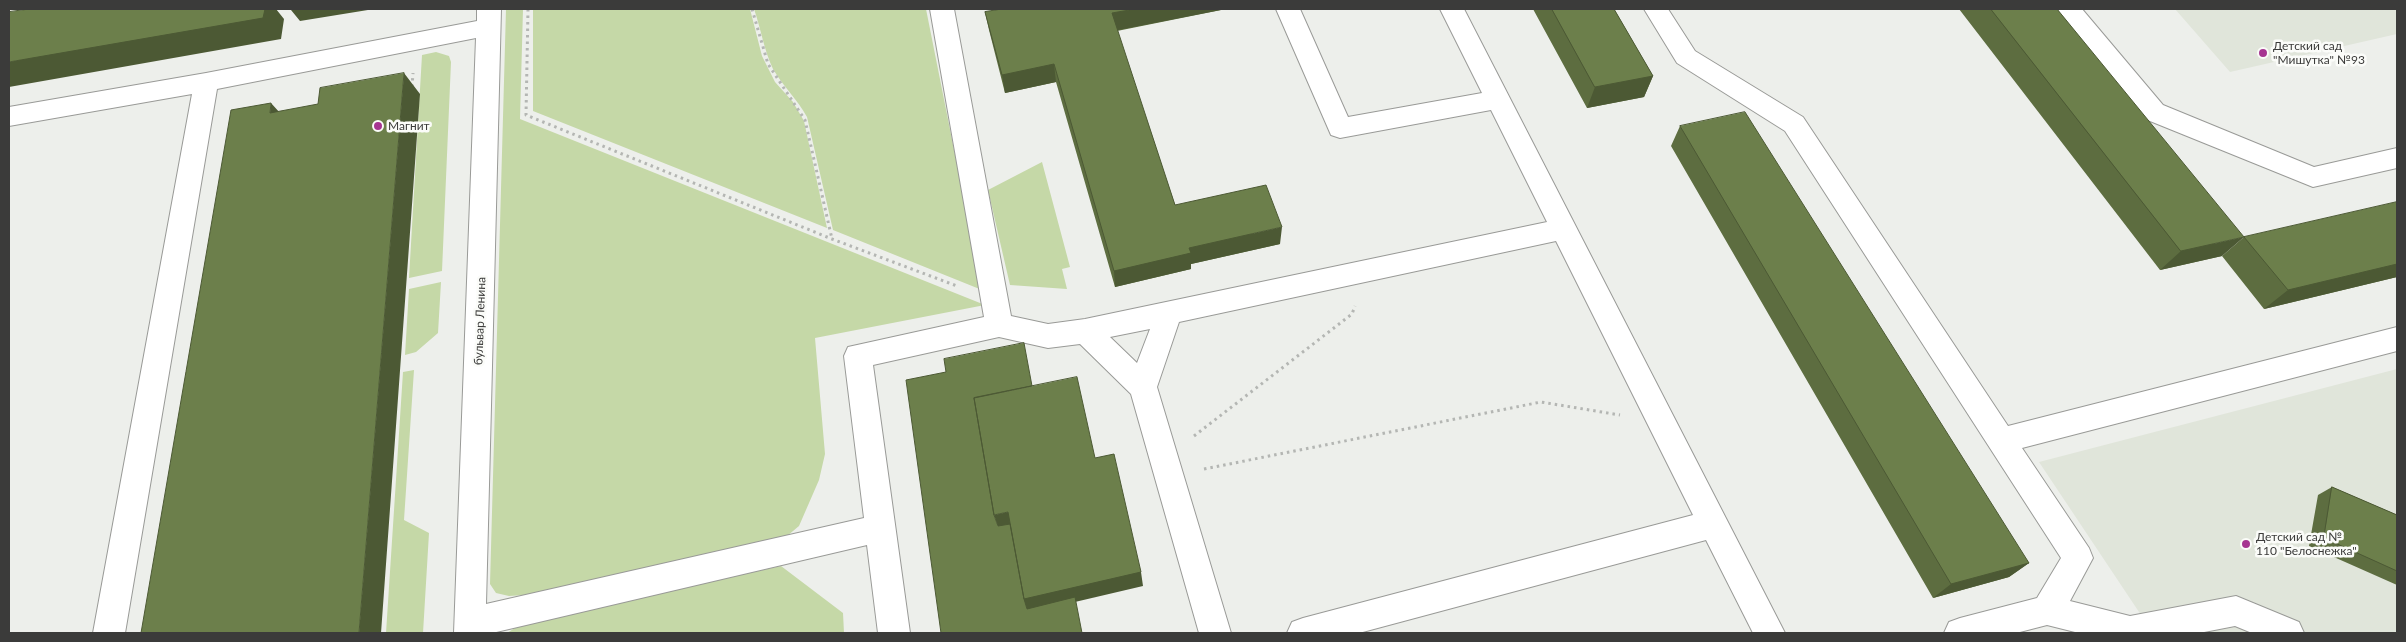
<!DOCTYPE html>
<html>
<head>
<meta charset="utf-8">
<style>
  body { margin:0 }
  #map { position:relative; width:2406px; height:642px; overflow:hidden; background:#edefeb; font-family:Lato,sans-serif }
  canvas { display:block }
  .frame { position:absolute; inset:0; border:10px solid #3b3b3a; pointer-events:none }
</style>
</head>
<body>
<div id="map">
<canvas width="2406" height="642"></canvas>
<div class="frame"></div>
</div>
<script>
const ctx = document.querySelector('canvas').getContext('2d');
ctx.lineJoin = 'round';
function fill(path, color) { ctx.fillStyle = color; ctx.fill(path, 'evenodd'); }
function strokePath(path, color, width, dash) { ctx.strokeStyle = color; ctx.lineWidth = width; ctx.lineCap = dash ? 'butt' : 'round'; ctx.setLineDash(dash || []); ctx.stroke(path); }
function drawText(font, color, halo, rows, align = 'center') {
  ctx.font = font + ' Lato,sans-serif'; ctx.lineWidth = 5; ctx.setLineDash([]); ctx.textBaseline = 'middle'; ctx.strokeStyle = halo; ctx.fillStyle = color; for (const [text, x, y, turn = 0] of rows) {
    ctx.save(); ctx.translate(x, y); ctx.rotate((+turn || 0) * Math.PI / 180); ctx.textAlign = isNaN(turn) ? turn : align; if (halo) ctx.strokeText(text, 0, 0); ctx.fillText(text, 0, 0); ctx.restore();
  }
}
const built = new Path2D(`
  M2175 9H2397V34L2230 72Z
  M2397 369V633H2153L2039 462Z`);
const green = new Path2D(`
  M506 9H523L520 119 985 305 815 338 825 454 819 480 799 526 787 536 525 595 509 596 496 593 490 584Z
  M533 9H750L762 56 775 82 793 102 804 121 827 228 533 111Z
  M754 9H926L982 290 833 230 807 117C797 99 783 86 773 69 764 50 761 29 754 9Z
  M436 52 449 56 451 62 442 271 409 278 422 55Z
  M1042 162 1070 267 1062 269 1067 289 1010 285 988 190Z
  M441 282 438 333 416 352 405 355 409 289Z
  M414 370 404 520 429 533 423 633H386L403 372Z
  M781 566 843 613 844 633H507L526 621Z`);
const path = new Path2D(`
  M528 9 526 115 832 239 957 286
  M752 9 768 64 805 120 832 239
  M412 87 413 73
  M1194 436 1352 314 1355 306
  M1204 469 1541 402 1620 415`);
const minor = new Path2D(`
  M477 9H501L486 604 864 518 844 356 848 347 984 317 930 9H954L1011 316 1048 324 1085 319 1547 222 1491 110 1340 138 1331 135 1276 9H1300L1348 117 1482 93 1440 9H1464L1785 633H1753L1706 540 1359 633H1287L1292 622 1303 618 1693 515 1556 241 1179 322 1157 387 1231 633H1199L1131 394 1080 344 1048 348 999 337 873 365 910 633H878L867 545 492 633H454L476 38 217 89 125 633H93L192 94 9 126V107L206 73 477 21ZM1150 329 1137 363 1110 337Z
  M1644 9H1668L1695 51 1803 117 2008 426 2397 327V351L2022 448 2089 548 2093 558 2070 601 2130 616 2236 596 2299 622 2304 633H2252L2235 626 2199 633H2079L2047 625 2016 633H1944L1949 622 1960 618 2037 598 2061 558 1785 131 1677 63Z
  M2057 9H2082L2163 105 2314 167 2397 148V168L2313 187 2145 119Z`);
const wall = new Path2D(`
  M1002 9H1226L1117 31 1175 205 1280 244 1191 264V269L1115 287 1056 82 1005 93 989 30 985 12Z
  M1533 9H1614L1653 76 1644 97 1587 108Z
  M1959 9H2057L2222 256 2160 270Z
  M1680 126 2029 563 2009 577 1933 598 1671 146Z
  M2397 202V277L2264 309 2222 256 2244 237Z
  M2332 487 2397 515V585L2309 546 2318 495Z`);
const shadedWall = new Path2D(`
  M259 9H276L284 19 281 39 9 87V62Z
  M296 9H374L300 21 291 10Z
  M1135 9H1226L1113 31 1112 13Z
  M1054 64 1056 82 1005 93 1002 75Z
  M404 73 420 94 381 633H359Z
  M1653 76 1644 97 1587 108 1595 87Z
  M271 103 290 124 270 113Z
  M1282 227 1280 244 1191 264V269L1115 287 1114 271 1189 248Z
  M2244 237 2222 256 2160 270 2181 251Z
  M2397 264V277L2264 309 2288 290Z
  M1008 512 1141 572 1143 586 1028 613 994 515Z
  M2029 563 2009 577 1933 598 1951 584Z`);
const building = new Path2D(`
  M30 9H265L263 18 9 62V12Z
  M1002 9H1135L1112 13 1175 205 1266 185 1282 227 1189 248 1191 253 1114 271 1054 64 1002 75 985 12Z
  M1552 9H1614L1653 76 1595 87Z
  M1991 9H2057L2244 237 2181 251Z
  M404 73 359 633H141L231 110 271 103 270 113 318 104 320 88Z
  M1745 112 2029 563 1951 584 1680 126Z
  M2397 202V264L2288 290 2244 237Z
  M1024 343 1032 386 974 398 994 515 998 526 1010 524 1024 599 1027 609 1075 597 1082 633H941L906 380 946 372 944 359Z
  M1077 377 1095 458 1114 454 1141 572 1024 599 1008 512 994 515 974 398Z
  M2332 487 2397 515V571L2324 538Z`);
const markers = [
  [2263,53,5,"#a63591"],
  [378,126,5,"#a63591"],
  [2246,544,5,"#a63591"]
];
const poiNames = [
  ["Детский сад",2273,46],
  ["\"Мишутка\" №93",2273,60],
  ["Магнит",388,126],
  ["Детский сад №",2256,537],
  ["110 \"Белоснежка\"",2256,551]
];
const streetNames = [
  ["бульвар Ленина",480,321,-88]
];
fill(built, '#e0e5da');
fill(green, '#c5d8a7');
strokePath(minor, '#999a97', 2);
strokePath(path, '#b4b6b3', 3, [2.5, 4]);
fill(minor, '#fff');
fill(wall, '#5d6d40');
fill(shadedWall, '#4c5934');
fill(building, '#6c7f4b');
strokePath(building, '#4c5934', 1);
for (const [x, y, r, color] of markers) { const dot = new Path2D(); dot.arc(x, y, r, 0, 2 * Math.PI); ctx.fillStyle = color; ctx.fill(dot); strokePath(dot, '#fbfcf9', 2); }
drawText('12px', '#3b3b3a', '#fbfcf9', poiNames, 'left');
drawText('12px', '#3b3b3a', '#fbfcf9', streetNames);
</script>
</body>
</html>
